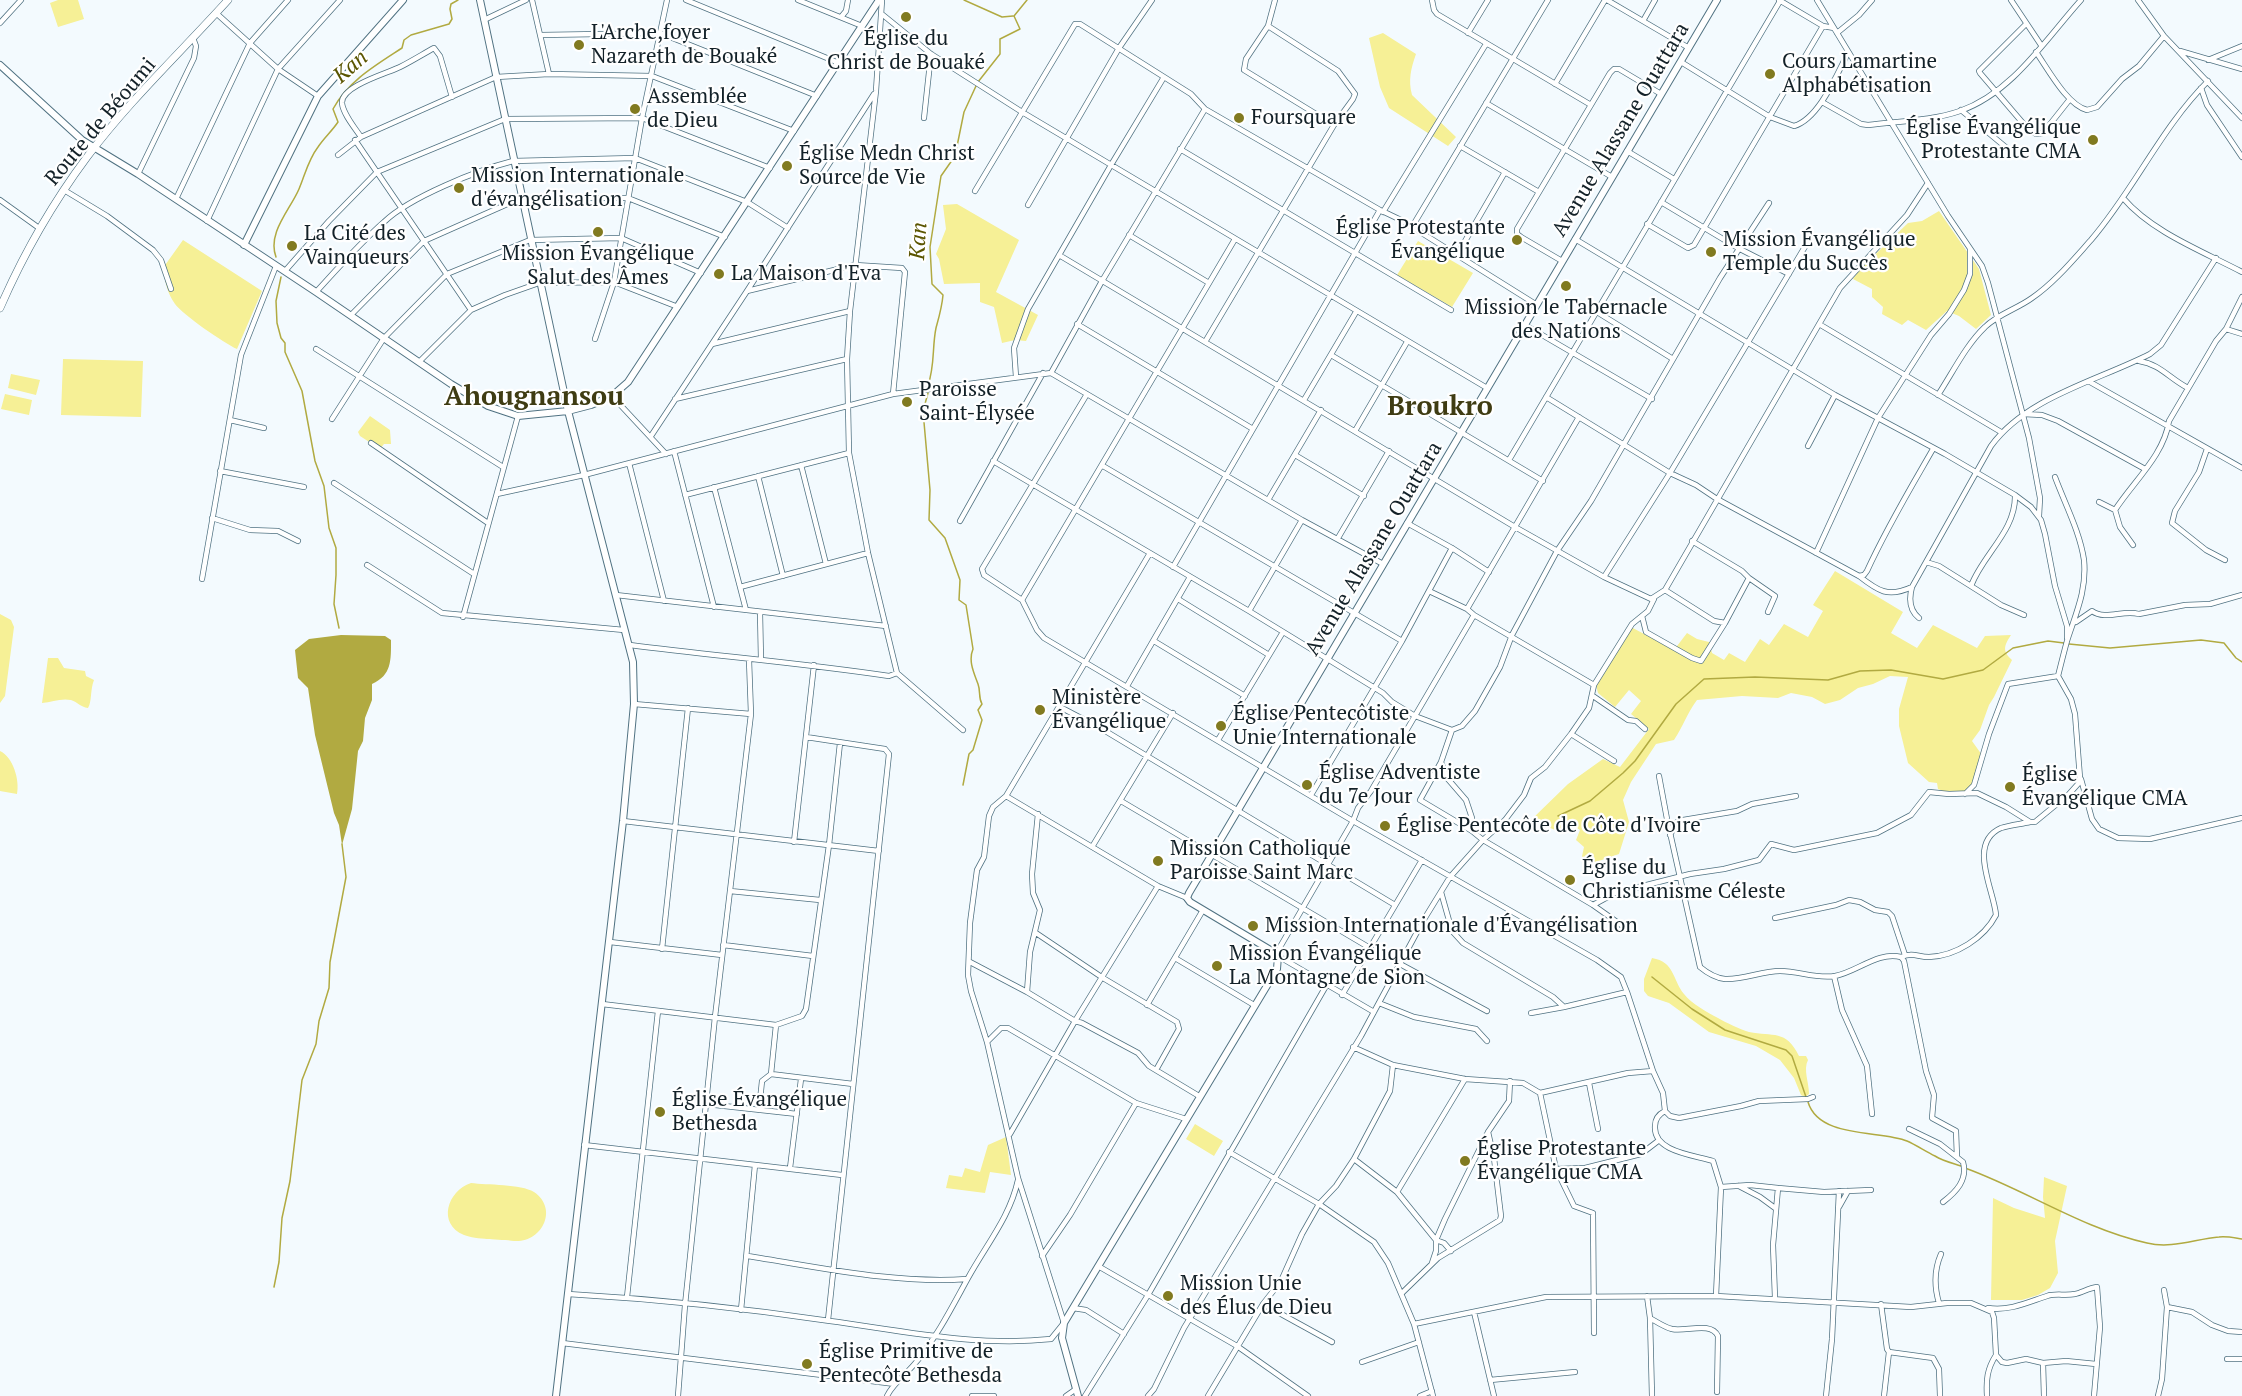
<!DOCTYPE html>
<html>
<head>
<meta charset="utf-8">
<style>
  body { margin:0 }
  canvas { display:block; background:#f3fafe }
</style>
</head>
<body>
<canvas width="2242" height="1396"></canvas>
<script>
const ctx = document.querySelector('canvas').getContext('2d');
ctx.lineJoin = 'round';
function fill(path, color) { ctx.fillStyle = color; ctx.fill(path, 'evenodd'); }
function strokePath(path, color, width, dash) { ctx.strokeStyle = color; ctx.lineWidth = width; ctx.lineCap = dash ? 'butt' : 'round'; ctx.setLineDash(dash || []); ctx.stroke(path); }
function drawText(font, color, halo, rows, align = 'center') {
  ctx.font = font + ' "PT Serif",serif'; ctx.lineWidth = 4.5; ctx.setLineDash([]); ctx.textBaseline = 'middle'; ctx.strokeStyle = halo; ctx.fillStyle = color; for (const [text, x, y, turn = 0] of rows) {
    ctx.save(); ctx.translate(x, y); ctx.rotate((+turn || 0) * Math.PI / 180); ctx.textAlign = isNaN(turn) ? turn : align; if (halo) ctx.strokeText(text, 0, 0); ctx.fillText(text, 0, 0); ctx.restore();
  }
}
const green = new Path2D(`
  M58 0H78L84 19 58 27 50 3Z
  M1383 33 1416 54C1411 68 1408 80 1412 95L1456 137 1448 146 1389 108 1380 87 1369 38Z
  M957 204 1019 240 996 292 1038 315 1026 341 1015 340 1002 343 994 307 980 302V283L944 284 939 259 936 254 946 229 943 205Z
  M1939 211 1979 269 1991 315 1976 329 1959 316 1947 311 1926 330 1908 320 1902 325 1882 314 1883 307 1872 297V289L1853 279 1859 270 1908 223 1922 221Z
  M183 240 262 291 237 349C224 343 183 315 175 304 167 293 165 281 163 268Z
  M1418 241 1473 273 1452 307 1397 275Z
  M63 359 143 361 141 417 61 415Z
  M11 374 40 380 36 395 8 388Z
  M5 394 32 400 29 415 1 409Z
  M370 416 390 430 391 444H384L380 449 360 436 358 432Z
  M1835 571 1903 612 1891 633 1917 648 1933 625 1977 648 1985 636 2011 635C2004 646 2002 651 2012 660L1994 697 1989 705 1980 730 1972 741 1982 755 1974 786 1967 792H1945L1938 789 1937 783 1929 782 1908 763 1899 726V709L1908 677 1890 676 1873 684 1858 688 1840 700 1825 704 1812 697 1791 693 1778 698 1742 696 1697 700C1687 713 1683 727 1674 740L1656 744 1631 782 1623 800 1629 822 1619 854 1596 862 1581 861 1584 847 1576 840 1580 830 1569 824 1560 832 1531 820 1568 784 1603 759 1620 767 1649 729 1631 714 1641 701 1629 690 1615 707 1598 693 1596 685 1631 627 1674 650 1687 633 1697 639 1709 642 1712 653 1724 660 1729 653 1745 662 1760 639 1769 645 1784 624 1808 637 1823 611 1813 605Z
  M0 614 11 620 14 627 5 696 0 703Z
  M48 658H58L64 668 85 671 86 676 94 680C90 690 92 702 88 708 80 707 78 702 71 700 61 698 52 702 42 703Z
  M0 751C13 757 20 780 17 794L0 791Z
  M1652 958C1675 962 1672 979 1684 994 1692 1004 1707 1012 1718 1018 1727 1023 1739 1029 1749 1032 1773 1037 1786 1029 1799 1056H1806L1808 1060C1803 1070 1809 1082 1809 1094L1805 1097 1801 1095 1794 1078 1780 1060 1756 1046 1709 1032 1669 1003 1648 996 1644 991V979Z
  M1195 1124 1223 1141 1214 1156 1186 1139Z
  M1006 1137 1011 1175 990 1172 985 1193 946 1188 949 1175 962 1177 965 1168 980 1172 988 1145Z
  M2044 1177 2067 1186 2055 1241 2058 1273 2050 1288 2038 1295 2022 1300H1991L1993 1198 2014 1208 2045 1218 2043 1197Z
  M471 1183C487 1185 521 1184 534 1192 559 1209 542 1243 514 1241 500 1239 476 1240 464 1235 437 1224 447 1191 471 1183Z`);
const water = new Path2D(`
  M341 635 385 636 391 640C391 660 392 675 372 684V700L365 718 363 741 358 751 352 809 342 845 339 825 334 813 315 735 308 688 298 678 295 650 309 639Z`);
const stream = new Path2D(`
  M964 0 1002 17 1013 16
  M978 82 1000 54V39L1020 29 1014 16 1027 0
  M276 257C267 233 290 210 299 189 305 175 308 160 318 147 324 138 332 131 338 122L333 109C348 81 376 65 402 48L404 40 411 35 449 24 452 19 450 9 451 4 458 0
  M281 277 276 301 277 323 281 338 285 343V352L302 391 315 461 324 486 329 528 336 548V575L334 604 339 628
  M928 385C935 366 932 347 936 328 939 317 942 307 943 295L932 284 930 247 941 176 955 156 964 112 976 86
  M928 393 923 411 930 490 929 520 945 538 960 580 959 600 966 605 973 649C968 661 974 673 978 684 981 692 978 697 982 704L978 710 982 720 973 750 969 754 963 785
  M2069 644 2110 648 2201 640 2224 643 2236 658 2242 662
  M1558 816 1590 801 1623 773 1635 761 1676 704 1704 679 1755 677 1828 680 1860 671 1891 670 1943 679 1983 670 2013 648 2048 641 2064 643
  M1652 977 1692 1009 1725 1030 1786 1050 1792 1056 1806 1097
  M1808 1102C1819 1139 1881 1130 1907 1141 1916 1145 1925 1151 1935 1156 1943 1161 1952 1163 1961 1166
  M1965 1168C2026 1190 2083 1229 2147 1243 2172 1249 2195 1239 2219 1237 2227 1236 2235 1238 2242 1239
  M274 1287 279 1262 282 1218 290 1181 302 1080 316 1044 319 1021 329 988 330 962 346 877 342 844`);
const street = new Path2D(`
  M532 0 549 74
  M686 0 839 63
  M798 0 862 26
  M882 0 876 91 850 311 847 359 849 453 868 553 897 673 963 730
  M1275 0 1268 26 1246 59 1244 70 1334 125
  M1432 0 1434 10 1437 14 1591 105
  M1607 0 1689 48
  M1779 0 1823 26 1834 28
  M1817 0 1948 216 1982 266 1988 283 2029 438 2040 498 2039 516
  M2011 0 2041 45
  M2138 0 2164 36 2242 118
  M216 13 278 69 318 96
  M883 15 931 54 1022 112 1487 388
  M841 17 846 11 848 0
  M484 20 526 0
  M1643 21 1655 0
  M0 23 21 0
  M2026 24 1979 71 1980 73 2028 129 2036 134 2043 133 2070 99
  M1468 33 1488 0
  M1837 33 1859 15 1872 0
  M541 35 660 33 817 96
  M2180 51 2242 69
  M2036 52C2048 69 2067 105 2087 110L2097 107 2122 79 2139 66 2164 36
  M2208 60 2242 46
  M1681 62 1770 117 1794 126C1819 119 1837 74 1848 53
  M1555 84 1605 0
  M2201 88 2207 105 2242 157
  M1822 102 1861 124 1868 125C1898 121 1931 121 1960 111 2012 93 2045 40 2081 0
  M1486 103 1612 177
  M1205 109 1380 210 1401 220 1537 305
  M1961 110 2008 149
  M924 118 931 54
  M361 137C355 128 343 114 342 103 341 86 388 73 400 67 412 61 423 54 434 48L440 56 452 97
  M355 140 471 310
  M1460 146 1539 192
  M1180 149 1451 310
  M1627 151 1674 179
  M338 155 361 137 496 77 549 74 652 76 794 131
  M138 174 194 58 196 46 193 38
  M64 190 107 216 153 250 161 260 171 289
  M975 191 1075 24H1080L1191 94 1205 109 1102 281 1051 373
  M2123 198C2152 232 2202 251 2242 272
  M176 199 250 43 288 0
  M0 200 39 228
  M1661 202 1738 248 1789 274
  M1028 205 1119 48 1152 0
  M1383 212 1486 44
  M207 221 278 69 340 0
  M1647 224 1688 248 1694 245 1823 26
  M1412 227 1548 0
  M1129 235 1209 283
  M1575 239 1835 395 1945 454 2015 495 2031 507 2041 520 2045 534 2055 586 2067 626V638
  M1059 255 1515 527 1604 577 1651 599 1665 590 1840 288 1907 215 1928 183
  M1457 255 1505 172
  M1562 261 1521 237 1517 234V229L1610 73 1614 69H1619L1661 94
  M285 271 329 221 377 172 505 119 642 118 770 168
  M747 291 855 265 902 268 905 272 893 394
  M316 292C338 268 360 243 384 222 410 197 478 170 513 161L635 158 747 202 788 228
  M1597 312 1673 359
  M351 315 424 241 521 198H628L725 237
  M1077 324 1253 429
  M1819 324 2001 432
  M1525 325 1652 399
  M2226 329 2242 334
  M595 339 614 282 642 118 667 0
  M1205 342 1334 125 1353 99 1355 94 1338 71 1268 26
  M712 344 850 311
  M316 349 503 467
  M1331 355 1543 481
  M2139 361C2160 364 2170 379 2188 388
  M419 362 471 310 505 295 539 283 614 282 678 307
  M1016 377 1014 348 1028 309 1111 165 1164 77
  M2090 382 2242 468
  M1087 394 982 569 984 575 1022 600 1037 630 1044 638 1353 821 1597 960 1621 977 1627 992
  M1938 395C1953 372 1966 345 1985 327 1998 314 2017 309 2032 298 2054 283 2073 260 2091 240 2134 190 2161 128 2208 81
  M612 396 666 454
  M1546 397 1670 473 1696 485 1717 499 1859 576C1878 591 1888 598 1912 587L1991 446C2027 397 2097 381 2150 354L2161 345 2216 258
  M675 399 847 359
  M1304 400 1356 312
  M2023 414 2042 415 2058 421 2145 469
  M332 419 384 338 447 274 530 240 621 238 701 273
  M230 420 264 428
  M1355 431 1407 342
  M651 436 747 291 874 94
  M371 443 488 523
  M1808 446 1835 395
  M2207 449 2199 472 2175 511 2172 523 2206 550 2225 560
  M674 451 714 607
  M1295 455 1364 496
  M1509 460 1780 1
  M993 461 1249 611 1383 693 1392 702 1415 716 1452 730 1462 726 1475 711 1500 667 1512 635 1557 551 1591 501 1720 278 1769 203
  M629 463 664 601
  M801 465 826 564
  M1103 466 1402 641
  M220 471 304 487
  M758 476 783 576
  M334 483 474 574
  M714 487 746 610
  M497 494 584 475 893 394 1051 373 1302 520 1383 564
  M685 495 849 453
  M1268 500 1321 410
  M2099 502 2115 510 2120 527 2133 545
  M2115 510C2134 481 2164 455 2169 421L2216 341 2226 329 2242 297
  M212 518 250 530 278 531 298 541
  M960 521 1043 373
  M1407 523 1452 548 1489 572
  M1338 538 1389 451
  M1816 553 1878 418 1931 335 1949 314 1964 290 1970 274V249
  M1926 562 1939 566 2001 605 2024 615
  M367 565 442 613 624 630
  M1173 567 1380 210
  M1859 576 1864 575 1867 571C1886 529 1910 489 1933 449
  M1604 577 1670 473 1809 240
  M1749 578 1775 596 1768 612
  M202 579 241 355 276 266
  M1971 586C1983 554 2016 531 2015 495
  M740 587 868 553
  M1912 587C1909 598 1909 610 1919 618
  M1665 590 1714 621 1725 623 1749 578 1742 571 1692 541
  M616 595 886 626
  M1178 599 1269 655
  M1022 600 1235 239
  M1467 609 1579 417
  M1249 611 1302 520
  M760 612 761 660
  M1642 616 1646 632 1692 658 1701 661 1725 623
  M463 617 518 416
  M2076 622 2092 611C2106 621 2123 609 2139 614L2185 605 2210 604 2242 595
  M1154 641 1245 696
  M630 645C716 656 803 663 889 676L897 673
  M1594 685 1632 624 1648 611 1654 599
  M1127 686 1190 577
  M1593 696 1628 720 1636 721 1645 729
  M634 704 751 714
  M1060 707 1102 729 1395 905
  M1452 730 1441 762 1447 778 1466 800 1472 818V831L1483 840 1593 905 1624 927
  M1571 734 1614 761
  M806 737 885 749 889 754 828 1320
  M1218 740 1283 632
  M1441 762 1420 800 1472 831
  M1659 776 1667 819 1700 967C1706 972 1716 978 1725 979 1743 980 1762 971 1780 971 1799 971 1816 979 1835 976 1857 972 1878 951 1901 957L1904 961 1926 1071 1934 1095 1932 1118 1956 1131 1957 1157
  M2081 779 2092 819 2099 829 2118 838 2150 839 2242 818
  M1965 794 1974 785 1989 734 2008 684 2058 676
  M1311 795 1402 641 1452 548
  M1006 796 1158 886 1187 898
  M1121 801 1370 948
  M623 821 879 851
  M1670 835 1677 822 1683 820 1737 811 1752 804 1796 796
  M794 842 814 665
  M1092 847 1173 713
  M730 891 820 900
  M1441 892 1452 931 1463 943 1553 997 1564 1007 1627 992 1653 1071
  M1593 905 1615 893 1690 874 1724 869 1759 860 1771 844 1794 850 1877 833 1911 815 1929 792 1949 794 1977 793 2006 807 2030 822H2035L2069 794 2078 784 2080 778 2075 714 2071 699 2058 676C2061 664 2064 652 2067 641 2076 613 2087 590 2084 560 2080 532 2065 504 2055 477
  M1775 918 1836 905 1849 900 1860 902 1875 910 1888 912 1892 916 1905 955
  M1036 933 1103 978 1177 1022 1179 1029 1156 1070
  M610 942 722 955
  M723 945 813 956
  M662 949 688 708
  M1901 957C1914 952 1917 957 1929 957 1956 956 1984 938 1996 915 1994 890 1967 843 2001 828 2010 825 2021 824 2030 822
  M1175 958 1254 1005
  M970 962 1027 992 1075 1021 1082 1023 1138 1053 1149 1066 1199 1096
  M1400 964 1487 1011
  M1834 976 1842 1010 1867 1066 1872 1114
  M1027 992 1030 952 1040 910 1033 893 1032 874 1038 814
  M1342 995 1422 860
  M1379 1003 1414 1017 1476 1029 1487 1041
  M602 1004 776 1025 802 1016 806 1009 829 845 840 743
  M1147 1005 1203 910
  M1374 1012 1278 956 1280 947 1353 821 1358 808 1371 791 1474 615
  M1531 1013 1564 1007
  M987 1042 1001 1028H1008L1136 1103 1186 1119
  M1353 1047 1393 1065 1465 1079 1523 1083 1540 1093 1556 1169 1574 1206 1593 1213 1594 1333
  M771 1074 853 1084
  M1589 1083 1598 1129
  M1540 1093 1628 1073 1653 1071 1663 1093 1665 1111 1670 1116 1679 1118 1741 1106 1759 1101 1808 1099 1813 1097
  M706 1104 797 1114
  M759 1110 762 1081 771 1074 776 1025
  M1665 1111C1659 1114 1655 1119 1655 1126 1653 1152 1694 1155 1713 1161L1721 1187 1750 1185 1778 1188
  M1909 1129 1940 1144 1963 1162C1968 1180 1956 1192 1943 1202
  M1010 1134 1075 1021 1158 886
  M584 1145 842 1175
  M1229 1152 1319 1204 1374 1242 1388 1263 1414 1324 1433 1396
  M1354 1159 1397 1192 1436 1240 1444 1243 1451 1251
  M790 1168 801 1079
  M1556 1169 1585 1168 1641 1154 1658 1141
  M1739 1186 1760 1197 1775 1208
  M1397 1192 1465 1079
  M1839 1207 1848 1191
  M747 1256C819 1267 894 1284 967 1279
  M1042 1256 1070 1215 1136 1103
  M1432 1263 1436 1251V1240L1445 1219 1488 1132 1509 1101 1510 1081
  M1098 1266 1237 1346 1308 1396
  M1402 1293 1438 1258 1500 1220 1501 1216 1494 1158 1488 1132
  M568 1294C655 1299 743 1308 830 1321 903 1331 978 1347 1051 1339L1064 1323 1018 1178 987 1042 971 991 968 975 970 923 977 870 984 857 989 816 993 807 1006 796 1150 553
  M1647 1296 1650 1318 1652 1396
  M1716 1296 1721 1187
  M627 1297 658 1011
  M1775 1298 1773 1245 1778 1188 1824 1192 1871 1190
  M1939 1303C1934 1286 1934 1270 1941 1254
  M1263 1304 1332 1342
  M1881 1304 1887 1349 1889 1352 1933 1358 1939 1369 1940 1396
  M2167 1307 2192 1312 2212 1325 2228 1331 2242 1332
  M1073 1308 1086 1310 1124 1334
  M1988 1308C2010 1311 2026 1303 2047 1296 2056 1293 2065 1296 2075 1294 2081 1293 2089 1288 2097 1287L2100 1327 2094 1396
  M741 1310 755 1165
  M1474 1312 1494 1396
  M1650 1318C1657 1322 1664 1327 1672 1329 1686 1332 1711 1321 1718 1336L1717 1392
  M1414 1324 1546 1297 1716 1296 1911 1307 1947 1303H1971L1992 1312 1994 1318 1996 1355 2002 1362 2007 1363 2026 1359 2043 1363 2066 1361 2096 1364
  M562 1343 895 1384
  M2227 1359H2242
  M1362 1362 1419 1342
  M2043 1363 2044 1396
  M1490 1380 1575 1372
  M678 1396 685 1305 715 1017 751 714 749 660
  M887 1396C894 1382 908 1373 917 1361 938 1335 952 1307 968 1278 986 1245 1010 1217 1018 1180
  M972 1396H994
  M1066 1396 1076 1389
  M1085 1396 1148 1295 1326 986
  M1148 1396 1154 1389 1184 1328 1361 1036 1423 921 1450 877 1483 840 1505 820 1524 795 1531 778 1545 767 1571 734 1589 708 1594 685 1474 615 1467 609 1429 591
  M1208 1396 1263 1304 1281 1281 1302 1234 1319 1204 1336 1186 1354 1159 1390 1091 1393 1065
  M1420 1396 1432 1391
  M1826 1396 1832 1339 1839 1191
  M1884 1396 1889 1352
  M1987 1396C1986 1380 1987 1369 1996 1355
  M2158 1396 2162 1379 2167 1307 2164 1290`);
const secondary = new Path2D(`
  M480 0 568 411 633 662 634 704 623 821 556 1396
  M0 65 82 140 138 174 316 292 451 384 488 406 518 416 568 411 591 405 612 396 628 382 879 0
  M244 245 318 96 403 0
  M1078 1396 1062 1338 1064 1323 1277 969 1278 956 1272 951 1190 902 1187 898 1189 893 1717 0`);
const primary = new Path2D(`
  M0 308C23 255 52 204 87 157 129 101 181 52 228 0`);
const markers = [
  [906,17,6,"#817a20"],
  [579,45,6,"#817a20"],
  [1770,74,6,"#817a20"],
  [635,109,6,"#817a20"],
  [1239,118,6,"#817a20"],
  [2093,140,6,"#817a20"],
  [787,166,6,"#817a20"],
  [459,188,6,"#817a20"],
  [598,232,6,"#817a20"],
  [1517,240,6,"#817a20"],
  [292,246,6,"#817a20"],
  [1711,252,6,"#817a20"],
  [719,274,6,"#817a20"],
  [1566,286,6,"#817a20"],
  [907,402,6,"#817a20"],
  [1040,710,6,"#817a20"],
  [1221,726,6,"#817a20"],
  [1307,785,6,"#817a20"],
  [2010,787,6,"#817a20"],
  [1385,826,6,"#817a20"],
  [1158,861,6,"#817a20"],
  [1570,880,6,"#817a20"],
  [1253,926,6,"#817a20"],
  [1217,966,6,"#817a20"],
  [660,1112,6,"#817a20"],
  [1465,1161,6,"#817a20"],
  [1168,1296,6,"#817a20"],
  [807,1364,6,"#817a20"]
];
const poiNames = [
  ["L'Arche,foyer",591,33],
  ["Nazareth de Bouaké",591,57],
  ["Église du",906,39,"center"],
  ["Christ de Bouaké",906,63,"center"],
  ["Cours Lamartine",1782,62],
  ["Alphabétisation",1782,86],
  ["Assemblée",647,97],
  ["de Dieu",647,121],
  ["Foursquare",1251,118],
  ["Église Évangélique",2081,128,"right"],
  ["Protestante CMA",2081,152,"right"],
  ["Église Medn Christ",799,154],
  ["Source de Vie",799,178],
  ["Mission Internationale",471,176],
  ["d'évangélisation",471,200],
  ["Église Protestante",1505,228,"right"],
  ["Évangélique",1505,252,"right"],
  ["La Cité des",304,234],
  ["Vainqueurs",304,258],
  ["Mission Évangélique",1723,240],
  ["Temple du Succès",1723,264],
  ["Mission Évangélique",598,254,"center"],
  ["Salut des Âmes",598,278,"center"],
  ["La Maison d'Eva",731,274],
  ["Mission le Tabernacle",1566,308,"center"],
  ["des Nations",1566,332,"center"],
  ["Paroisse",919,390],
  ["Saint-Élysée",919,414],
  ["Ministère",1052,698],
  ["Évangélique",1052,722],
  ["Église Pentecôtiste",1233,714],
  ["Unie Internationale",1233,738],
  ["Église Adventiste",1319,773],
  ["du 7e Jour",1319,797],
  ["Église",2022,775],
  ["Évangélique CMA",2022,799],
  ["Église Pentecôte de Côte d'Ivoire",1397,826],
  ["Mission Catholique",1170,849],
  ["Paroisse Saint Marc",1170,873],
  ["Église du",1582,868],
  ["Christianisme Céleste",1582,892],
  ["Mission Internationale d'Évangélisation",1265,926],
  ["Mission Évangélique",1229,954],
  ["La Montagne de Sion",1229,978],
  ["Église Évangélique",672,1100],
  ["Bethesda",672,1124],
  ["Église Protestante",1477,1149],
  ["Évangélique CMA",1477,1173],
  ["Mission Unie",1180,1284],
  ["des Élus de Dieu",1180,1308],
  ["Église Primitive de",819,1352],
  ["Pentecôte Bethesda",819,1376]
];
const streetNames = [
  ["Route de Béoumi",101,122,-50],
  ["Avenue Alassane Ouattara",1621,130,-59],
  ["Avenue Alassane Ouattara",1374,549,-59]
];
const waterNames = [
  ["Kan",351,67,-41],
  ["Kan",919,241,-86]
];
const districtNames = [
  ["Ahougnansou",534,397],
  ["Broukro",1440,407]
];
fill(green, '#f6f096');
fill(water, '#b1aa41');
strokePath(stream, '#b1aa41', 1.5);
strokePath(street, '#507282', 6);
strokePath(secondary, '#507282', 8);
strokePath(primary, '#507282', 8);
strokePath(street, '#fff', 4.5);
strokePath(secondary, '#fff', 6);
strokePath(primary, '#fff', 7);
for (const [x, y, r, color] of markers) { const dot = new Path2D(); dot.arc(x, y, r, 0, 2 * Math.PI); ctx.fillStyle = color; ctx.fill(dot); strokePath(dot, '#fff', 2); }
drawText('21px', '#132128', '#fff', poiNames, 'left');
drawText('21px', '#132128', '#fff', streetNames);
drawText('italic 22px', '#5a5500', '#fff', waterNames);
drawText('bold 27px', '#3f3c13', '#fff', districtNames);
</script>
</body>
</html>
